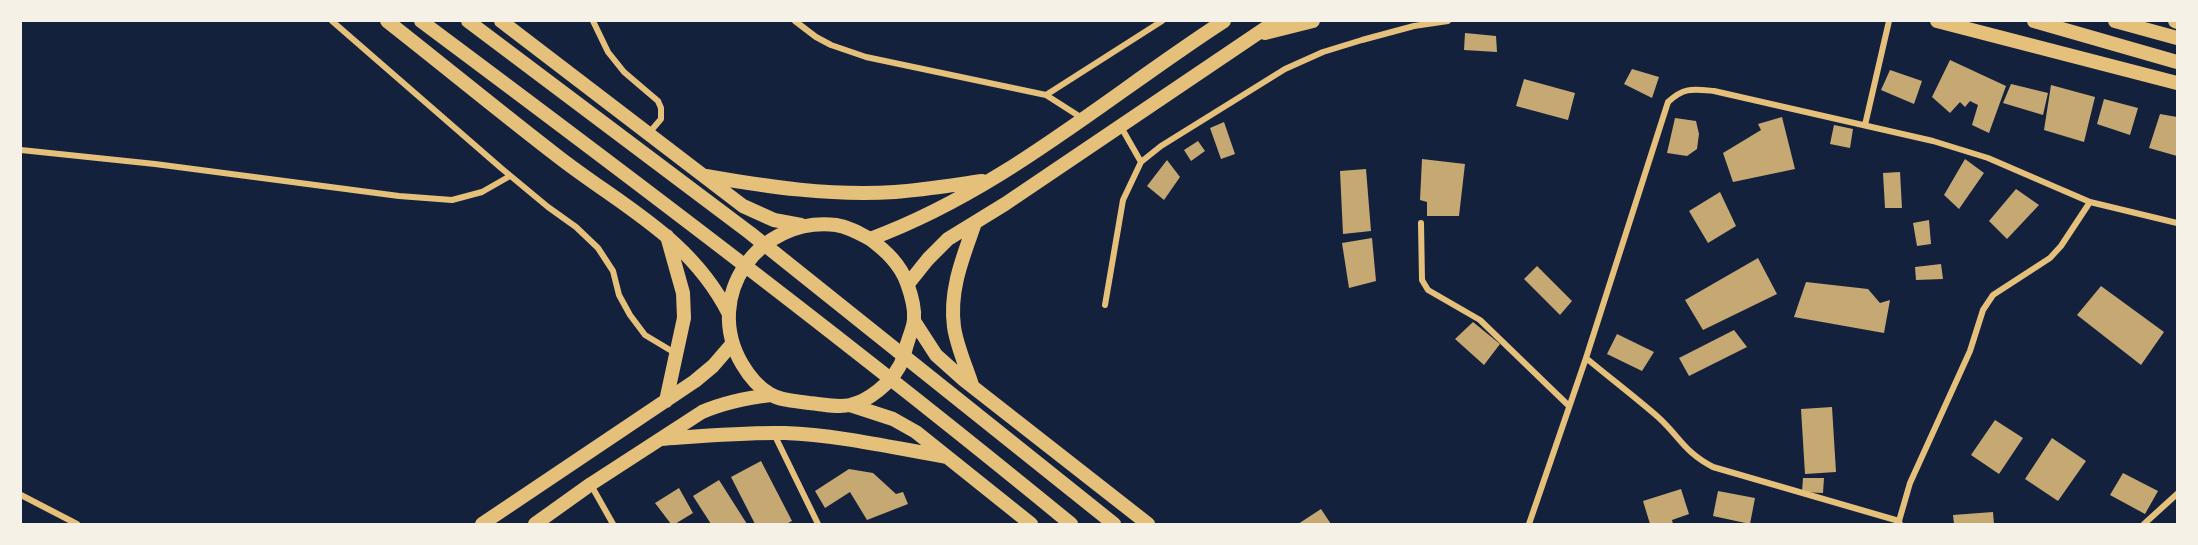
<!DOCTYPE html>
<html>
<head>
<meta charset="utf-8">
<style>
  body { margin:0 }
  #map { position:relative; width:2198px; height:545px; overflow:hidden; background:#14213d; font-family:"Open Sans",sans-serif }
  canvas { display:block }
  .frame { position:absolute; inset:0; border:22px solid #f6f1e7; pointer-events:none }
</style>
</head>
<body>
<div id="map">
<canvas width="2198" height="545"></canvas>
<div class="frame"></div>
</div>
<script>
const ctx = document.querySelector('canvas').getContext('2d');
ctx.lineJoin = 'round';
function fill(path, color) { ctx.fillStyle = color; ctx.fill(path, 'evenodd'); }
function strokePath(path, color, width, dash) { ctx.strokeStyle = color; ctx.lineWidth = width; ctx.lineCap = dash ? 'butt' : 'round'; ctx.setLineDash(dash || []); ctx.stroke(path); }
const building = new Path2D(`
  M1465 33 1496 36 1497 52 1464 50Z
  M1950 60 2006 86 1989 133 1972 125 1978 105 1970 101 1965 107 1960 102 1950 113 1932 97Z
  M1632 69 1659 77 1652 98 1624 84Z
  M1890 70 1922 81 1914 104 1881 90Z
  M1524 79 1575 93 1568 120 1516 106Z
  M2011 84 2048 93 2043 115 2003 103Z
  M2051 85 2095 97 2084 142 2044 130Z
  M2104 99 2138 108 2130 135 2097 124Z
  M2160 114 2177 117V156L2149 148Z
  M1782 117 1795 169 1733 182 1723 153 1761 130 1758 124Z
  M1675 118 1696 121 1699 134 1697 149 1687 156 1667 153Z
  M1224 122 1235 154 1221 159 1210 128Z
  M1834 125 1853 129 1850 148 1830 144Z
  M1198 141 1205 151 1191 161 1184 150Z
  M1422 159 1465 164 1459 216H1427V202L1420 200Z
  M1965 159 1984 173 1959 209 1944 195Z
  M1167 160 1180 177 1164 200 1147 186Z
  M1366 169 1371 231 1343 234 1340 171Z
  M1900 172 1902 208H1885L1883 173Z
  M2016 189 2039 205 2007 239 1989 221Z
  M1720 192 1736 226 1708 243 1689 211Z
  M1929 220 1931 244 1917 246 1913 223Z
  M1372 238 1376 281 1349 288 1342 243Z
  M1758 258 1777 294 1703 330 1685 300Z
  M1941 264 1943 279 1916 280 1915 267Z
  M1537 266 1572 301 1560 315 1524 279Z
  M1806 282 1868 289 1880 303 1890 300 1884 333 1794 317Z
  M2101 286 2164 332 2141 365 2077 315Z
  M1473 322 1500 344 1484 365 1455 339Z
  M1734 330 1747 347 1689 376 1679 358Z
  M1617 334 1654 352 1642 371 1607 354Z
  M1832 407 1836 472 1805 474 1801 409Z
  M1995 420 2023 438 1999 474 1971 455Z
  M2052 438 2086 461 2058 501 2025 479Z
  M761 461 792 521 786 524H755L731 477Z
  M849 469 873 473 896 494 903 492 908 504 867 520 850 492 825 508 815 491Z
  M2123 473 2158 491 2145 514 2110 495Z
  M1803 478H1824L1823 493 1802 492Z
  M719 480 747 524H711L693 496Z
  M679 488 693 513 675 524H671L655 503Z
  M1681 489 1689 514 1672 520 1673 524H1650L1643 501Z
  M1718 491 1755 498 1750 524 1713 516Z
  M1321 509 1331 524H1298Z
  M1993 512 1994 524H1954L1953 515Z`);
const minor = new Path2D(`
  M332 21 501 168 548 207 576 227 598 248 613 271 619 295 630 315 645 335 675 353
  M593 21 608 52 624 72 658 101 661 108V119L649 133
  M795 21 816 37 831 45 866 57 1046 95 1082 118
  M1046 95 1162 21
  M1865 125 1889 21
  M1121 127 1141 162
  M21 150 155 164 399 196 452 200 482 192 510 176
  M1421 223 1422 280 1428 290 1480 320 1569 406
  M1105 305 1123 200 1141 162 1161 146 1285 69 1323 52 1362 40 1414 26 1448 21
  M1586 358C1610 378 1635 397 1658 417 1680 437 1684 452 1713 467L1899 521
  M774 434 818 524
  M591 485 613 524
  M21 495 77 524
  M1529 524 1586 358 1668 102C1684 87 1693 89 1714 91L1933 141 1988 158 2090 202 2177 223
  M1900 524 1899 521 1910 483 1970 351 1983 310 1993 295 2050 258 2061 246 2090 202
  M2144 524 2177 494`);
const primary = new Path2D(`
  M421 21C641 185 859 350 1071 524
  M468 21 750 233 1114 524`);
const trunk = new Path2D(`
  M387 21C443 65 499 111 556 155 621 206 690 237 729 314
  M501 21 743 206 774 220 801 225
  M1937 21 2177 83
  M2034 21 2177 62
  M2115 21 2177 38
  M2175 21 2177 22
  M1265 33 1313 21
  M706 176C768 187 831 196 895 192 924 190 953 185 982 181
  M870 239C886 251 900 264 907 283 911 294 915 308 914 319 914 326 910 334 908 341 905 349 904 359 899 367 890 383 869 401 850 405 837 408 823 404 809 403 796 401 781 401 770 394 758 387 749 376 742 364 702 296 759 216 836 225 849 227 859 233 870 239 1001 191 1108 96 1224 21
  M908 284 928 259 948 239 1005 204 1276 21
  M914 321 936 355 964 380 1148 524
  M972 385C966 366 957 347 954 327 949 290 963 257 975 223
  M666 401 684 318 683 293 667 236
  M850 405 893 419 916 432 1031 524
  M661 439C702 436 744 432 785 433 839 435 894 448 947 457
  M482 524 695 381 713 366 732 344
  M535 524 591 484 702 412C725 402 746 398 771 395`);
fill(building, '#c6a872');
strokePath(minor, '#e5c07b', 6);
strokePath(primary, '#e5c07b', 14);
strokePath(trunk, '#e5c07b', 14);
</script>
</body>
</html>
